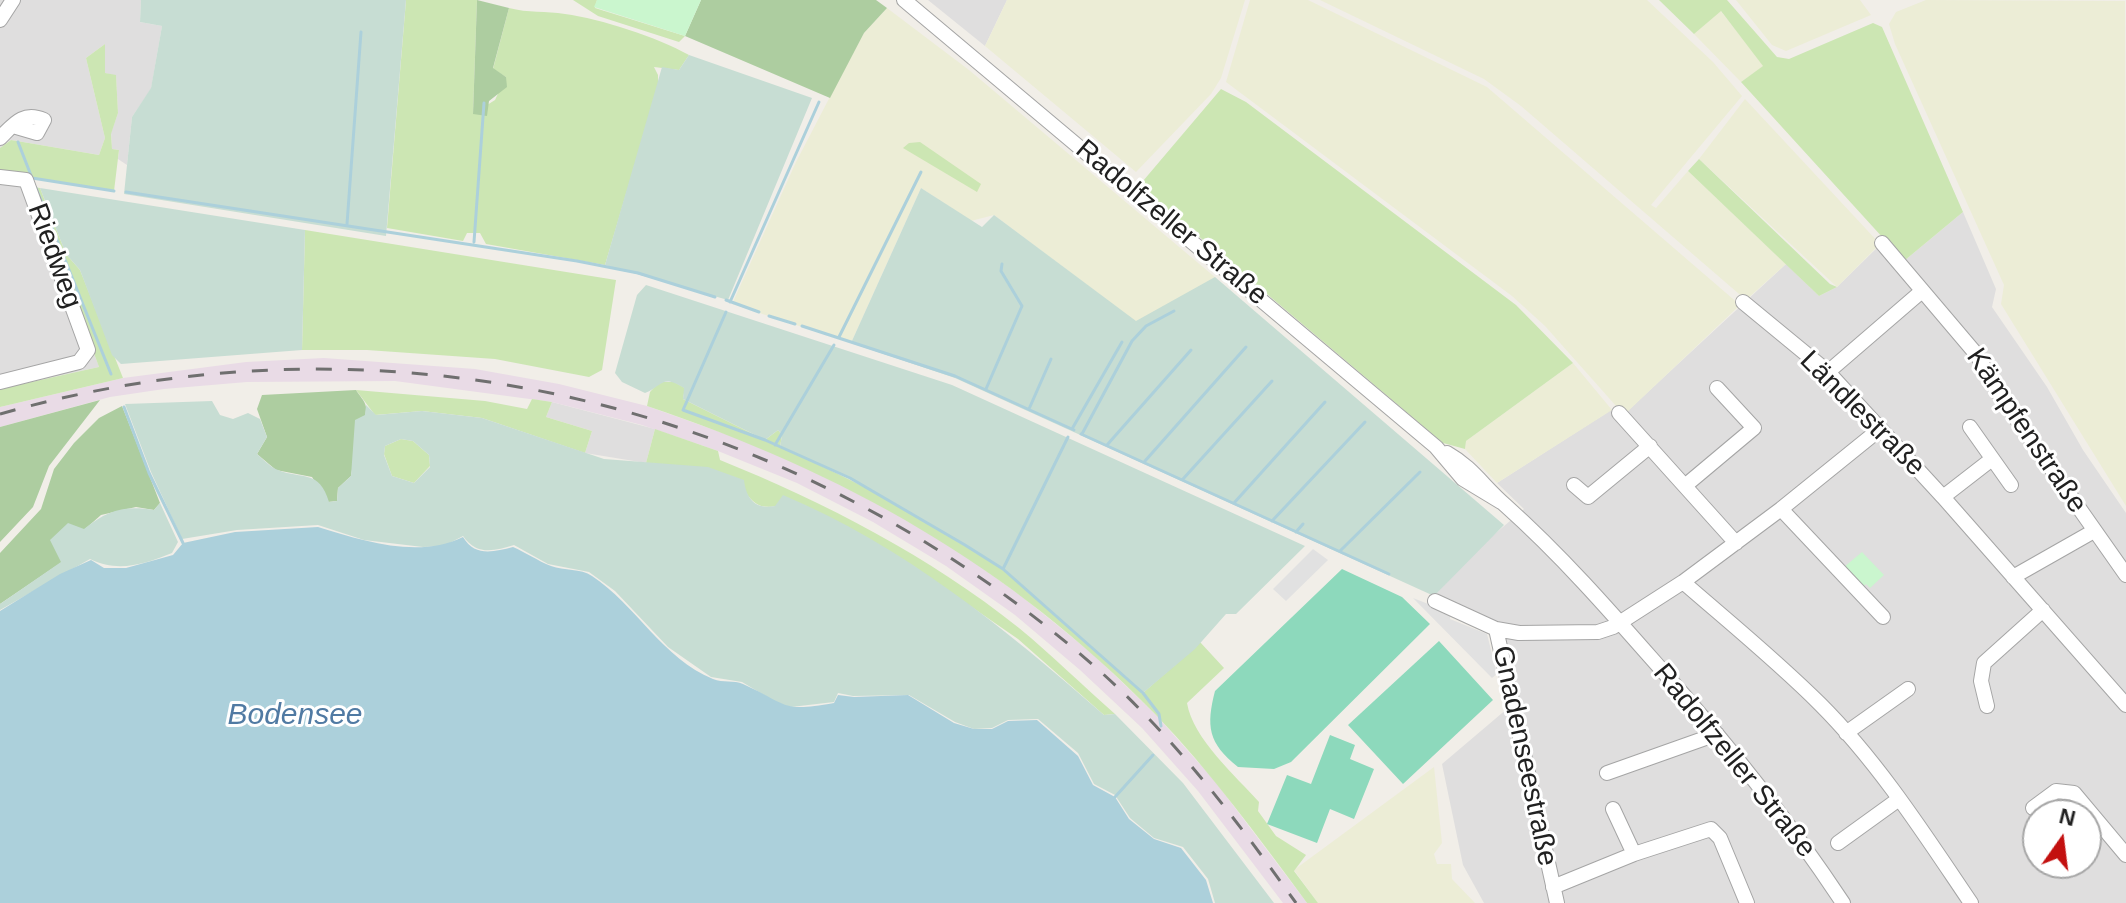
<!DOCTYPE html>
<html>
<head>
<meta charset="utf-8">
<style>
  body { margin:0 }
  #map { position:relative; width:2126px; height:903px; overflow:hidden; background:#f1eee8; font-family:Helvetica,sans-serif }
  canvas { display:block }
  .north { position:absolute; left:2022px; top:799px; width:80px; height:80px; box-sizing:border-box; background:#fff; border:2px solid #a6a6a6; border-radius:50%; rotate:14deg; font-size:22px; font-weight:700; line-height:32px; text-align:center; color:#212121 }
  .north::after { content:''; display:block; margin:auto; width:28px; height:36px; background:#c3100f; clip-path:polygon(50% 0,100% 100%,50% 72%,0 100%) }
</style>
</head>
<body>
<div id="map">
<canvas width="2126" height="903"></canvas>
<div class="north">N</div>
</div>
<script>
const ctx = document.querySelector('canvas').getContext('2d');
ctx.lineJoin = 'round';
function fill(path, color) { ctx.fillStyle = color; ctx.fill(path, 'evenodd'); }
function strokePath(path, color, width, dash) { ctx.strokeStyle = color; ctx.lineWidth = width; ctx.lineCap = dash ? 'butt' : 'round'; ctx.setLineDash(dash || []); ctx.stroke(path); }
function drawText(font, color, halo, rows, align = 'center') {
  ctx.font = font + ' Helvetica,sans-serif'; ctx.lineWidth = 6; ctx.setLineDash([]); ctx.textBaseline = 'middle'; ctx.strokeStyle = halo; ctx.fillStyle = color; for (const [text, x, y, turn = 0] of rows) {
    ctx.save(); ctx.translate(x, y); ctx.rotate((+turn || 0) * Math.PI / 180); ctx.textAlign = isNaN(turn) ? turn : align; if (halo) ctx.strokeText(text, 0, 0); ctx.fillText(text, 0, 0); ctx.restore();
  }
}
const residential = new Path2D(`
  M0 0H141L140 22 162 26 151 89 132 117 127 165 118 159 119 150 112 149 111 133 118 113 116 76 105 73V44L86 58 105 138 99 155 11 140 0 148Z
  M928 0H1007L985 46Z
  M0 173 33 187 99 367 0 389Z
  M1963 212 1996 289 1992 307 2047 387 2083 450 2126 513V903H1484L1463 865 1442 764 1508 708 1489 629 1434 596 1476 550 1524 509 1497 483 1617 406 1624 414 1786 264 1819 296 1837 287 1882 243 1904 261ZM2038 815H2086V863H2038Z
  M552 402 655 429 646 463 585 453 592 431 546 417Z`);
const industrial = new Path2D(`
  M324 358 475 369 559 384 647 406 765 448 882 504 955 548 1025 599 1094 655 1156 715 1214 780 1307 903H1283L1198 791 1142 728 1080 670 1015 615 946 566 873 522 797 483 718 451 642 425 552 402 395 381 247 382 164 389 110 397 0 427V407L123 378 246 362Z`);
const farmland = new Path2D(`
  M1007 0H1245L1221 78 1211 94 1136 172 985 46Z
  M1250 0H1308L1487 87 1740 305 1624 415 1545 326 1512 296 1226 82Z
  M1320 0H1647L1713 62 1742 96 1651 205 1656 208 1688 171 1786 264 1746 300 1521 106 1484 79Z
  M1736 0H1860L1871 15 1786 51 1772 45Z
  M1926 0 2125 1 2126 506 2001 304 2004 285 1895 44 1889 24 1896 12Z
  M887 8 969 70 1216 278 1136 322 994 215 971 221 921 188 851 343 732 304 796 162 846 66 864 33Z
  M1720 10 1764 66 1741 82 1694 34Z
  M1745 99 1880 244 1837 287 1699 159Z
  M1573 363 1612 410 1497 483 1465 449 1466 441Z
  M1434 767 1442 843 1434 854 1437 864H1451L1452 879 1475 903H1318L1294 870Z`);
const grass = new Path2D(`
  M406 0H477L473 114 495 100 506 77 493 69 509 8C528 13 546 11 565 14 601 19 657 37 689 55L679 70 654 67 658 75V86L605 265 486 244 480 233H467L463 241 387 228Z
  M573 0H597L595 8 685 36 679 42 598 16Z
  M1659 0H1727L1777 57 1789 59 1873 23 1882 27 1963 212 1904 261 1741 82 1763 66 1721 11 1694 34Z
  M105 44V73L116 75 118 113 111 134 112 149 119 150 114 191 0 173V148L11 140 99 155 105 138 86 58Z
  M1221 89 1246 102 1516 305 1573 363 1466 441 1465 449 1443 443 1144 190 1143 181Z
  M920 142 981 184 977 192 903 148 909 143Z
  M1699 159 1830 284 1837 287 1819 296 1688 171Z
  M33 187 40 188 66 254 80 270 123 378 0 407V389L99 367Z
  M305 230 616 280 602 370 589 377 495 359 367 350H302Z
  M659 382H674L685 388 683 399 765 440 778 430 782 435 780 447C857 481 931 520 1000 567 1052 603 1097 650 1143 693L1200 642 1224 668 1187 703C1193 739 1236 776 1259 802L1258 811 1276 836 1306 855 1294 871 1318 903H1307C1259 838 1211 772 1155 714 1010 565 843 472 647 406L650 392Z
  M356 390 485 401 527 409 532 399 552 402 546 417 592 431 585 453 482 418 422 411 375 415Z
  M655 429 718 451 720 460C826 503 929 556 1019 628 1052 655 1083 686 1115 714L1104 715 1018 639 908 563 775 506C761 509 754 504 746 493L646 463Z
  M401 439 413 441 429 455 430 466 414 483 392 476 384 454 385 446Z`);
const forest = new Path2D(`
  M477 0 509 8 493 68 506 77 507 87 489 101 487 116 473 114Z
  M701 0H876L887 8 864 33 830 98 685 36Z
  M356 390C359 395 365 401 366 407 367 418 353 460 351 476L338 488 337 501 328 502 312 477 276 470 257 454 267 437 257 409 262 395Z
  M100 400 49 466 33 507 0 542V427Z
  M122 406 160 503 154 510 136 507 101 515 84 530 62 562 0 604V553L41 509 54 469 74 443 99 418Z`);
const wetland = new Path2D(`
  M141 0H406L386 236 124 194 132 117 151 88 162 26 140 22Z
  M689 55 812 98 728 300 605 265 662 67 679 70Z
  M40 188 305 230 302 350 121 364 112 355 80 270 66 254Z
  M921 188 982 227 994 215 1136 321 1215 277 1504 525 1434 596 955 378 851 343Z
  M646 285 952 385 1305 546 1236 614H1226L1195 649 1143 693 1003 569 850 478 780 447 782 435 778 430 765 440 683 399 684 388C661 374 663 386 645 393L622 382 615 373 637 295Z
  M212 401 220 415 233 419 248 413 260 419 267 437 257 454C263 459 270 467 278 470 303 480 319 469 329 502L337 501 338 488 351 476 355 420 365 415 366 405 376 415 422 411 482 418 604 459 708 467 744 480C746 499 756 510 775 506L783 495C904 546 1006 629 1104 715L1115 714 1183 783 1274 903H1215L1208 879 1183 847 1154 838 1130 818 1115 795 1094 784 1078 753 1038 719 1008 720 992 728 974 729 955 722 909 695 853 696 838 693 834 702 791 707 779 704 742 682 711 677 668 647 615 591 589 572 548 564 514 545C494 551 477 556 463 536L444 546 423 547 364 540 318 525 237 530 182 539 151 472 125 404ZM401 439 413 441 429 455 430 467 414 483 392 476 384 455 385 446Z
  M160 503 178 542 172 553C145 564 118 573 90 559L0 610V604L61 562 50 540 68 523 84 529C108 510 124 505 154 510Z`);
const park = new Path2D(`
  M597 0H701L685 36 594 7Z
  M1862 552 1884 575 1870 588 1866 584 1863 587 1844 567Z`);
const pitch = new Path2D(`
  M1342 569 1402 597 1430 624 1291 762 1274 769 1238 767C1208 743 1206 726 1215 691Z
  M1439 641 1493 700 1403 784 1348 725Z
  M1330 735 1355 745 1350 759 1374 769 1354 819 1330 809 1317 843 1267 824 1287 775 1311 784Z`);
const parking = new Path2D(`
  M1313 549 1328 560 1286 601 1273 589Z
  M1413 598 1451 613 1450 619 1487 634 1497 674 1492 678Z`);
const water = new Path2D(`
  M318 527C363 541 419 559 463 537 475 557 493 552 513 547 525 552 538 561 551 566 564 571 581 568 592 576 636 605 663 659 713 679 723 683 734 680 743 684 788 704 780 713 834 703L838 695 854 697 908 695 954 723 974 729H992L1008 721 1037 720 1078 756 1093 785 1115 797 1129 819 1154 839 1181 848 1206 880 1213 903H0V611L60 574 91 560 104 568H126L173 555 183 543 235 532Z`);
const stream = new Path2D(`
  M18 142 32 178 114 191
  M36 188 111 374
  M126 192 577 261 638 273 715 297
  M347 224 361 32
  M474 242 484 103
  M726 300 759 312
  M730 302 819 102
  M726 312 683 410 765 440 850 478 965 545 1003 569 1143 693 1159 714 1161 726
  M769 316 795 324
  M802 326 955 376 1074 430
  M839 337 921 172
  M986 389 1022 306 1001 271 1002 264
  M124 407 149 473 183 543
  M1029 409 1051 359
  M1072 429 1122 342
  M1081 434 1389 574
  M1082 434 1132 341 1146 326 1174 311
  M775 445 834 345
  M1107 445 1191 350
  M1145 461 1246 347
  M1183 479 1272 381
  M1234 503 1325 402
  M1272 521 1365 422
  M1296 532 1303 524
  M1340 551 1420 472
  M1003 569 1068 437
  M1115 797 1153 755`);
const minor = new Path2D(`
  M904 0 1436 447 1463 479 1501 502
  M0 20 13 0
  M0 138C14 124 23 111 44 120L37 133 13 126
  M0 177 26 180 88 350 79 362 0 382
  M1882 243 1977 355 2001 397 2126 575
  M1743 302 1828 372 1943 497 2126 705
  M1828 372 1922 291
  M1619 413 1736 543
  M1970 427 2011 485
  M1447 453C1472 467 1484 487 1505 505 1562 556 1610 611 1660 668 1726 742 1788 820 1843 903
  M1574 485 1588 497 1650 446
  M1686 485 1754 428 1717 388
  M1943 497 1992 459
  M1781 509 1883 617
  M2013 577 2094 531
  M1683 582C1729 622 1777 661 1820 704 1879 763 1925 835 1971 903
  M1435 601 1496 629 1519 633 1598 632 1613 627 1683 582 1781 509 1880 429
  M1496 629 1557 903
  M1987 706 1981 681 1984 663 2043 610
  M1846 733 1908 689
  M1607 773 1717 734
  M2033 808 2056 791 2074 793 2126 855
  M1613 809 1634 854
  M1838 843 1899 799
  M1553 887 1634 854 1711 829 1720 838 1747 903`);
const rail = new Path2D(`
  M0 414C388 303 790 402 1093 665 1173 735 1235 818 1296 903`);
const streetNames = [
  ["Radolfzeller Straße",1171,223,40],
  ["Riedweg",54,256,70],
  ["Ländlestraße",1862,414,45],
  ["Kämpfenstraße",2026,431,56],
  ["Gnadenseestraße",1524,756,78],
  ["Radolfzeller Straße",1734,761,51]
];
const waterNames = [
  ["Bodensee",295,716]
];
fill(residential, '#dfdede');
fill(industrial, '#e9dbe6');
fill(farmland, '#ecedd6');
fill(grass, '#cce6b3');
fill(forest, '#adcda0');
fill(wetland, '#c7ddd3');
fill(park, '#caf6ce');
fill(pitch, '#8dd9bc');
fill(parking, '#e1e1e1');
fill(water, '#acd0db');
strokePath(stream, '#acd0db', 3);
strokePath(minor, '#a5a5a5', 16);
strokePath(minor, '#fff', 14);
strokePath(rail, '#6f6f6f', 3, [16, 16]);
drawText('28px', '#212121', '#fff', streetNames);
drawText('italic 30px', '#507aa3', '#fff', waterNames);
</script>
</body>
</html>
